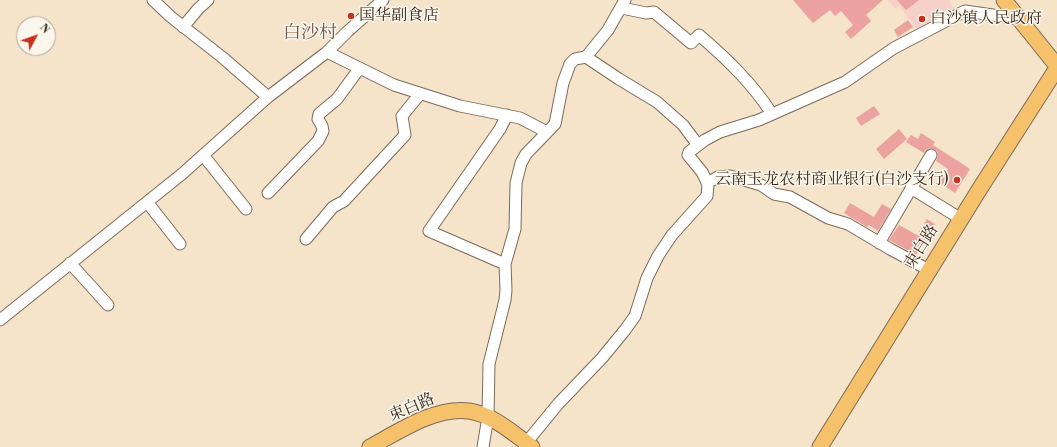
<!DOCTYPE html>
<html>
<head>
<meta charset="utf-8">
<style>
  body { margin:0 }
  #map { position:relative; width:1057px; height:447px; overflow:hidden; background:#f5e3ca; font-family:"Libre Bodoni",serif }
  canvas { display:block }
  .north { position:absolute; left:16px; top:16px; width:40px; height:40px; box-sizing:border-box; background:#fbf7ec; border:1px solid #aea59a; border-radius:50%; rotate:49deg; font-size:11px; font-weight:700; line-height:16px; text-align:center; color:#3b2a1e }
  .north::after { content:''; display:block; margin:auto; width:14px; height:18px; background:#c8321e; clip-path:polygon(50% 0,100% 100%,50% 72%,0 100%) }
</style>
</head>
<body>
<div id="map">
<canvas width="1057" height="447"></canvas>
<div class="north">N</div>
</div>
<script>
const ctx = document.querySelector('canvas').getContext('2d');
ctx.lineJoin = 'round';
function fill(path, color) { ctx.fillStyle = color; ctx.fill(path, 'evenodd'); }
function strokePath(path, color, width, dash) { ctx.strokeStyle = color; ctx.lineWidth = width; ctx.lineCap = dash ? 'butt' : 'round'; ctx.setLineDash(dash || []); ctx.stroke(path); }
function drawText(font, color, halo, rows, align = 'center') {
  ctx.font = font + ' "Libre Bodoni","Noto Serif SC",serif'; ctx.lineWidth = 3; ctx.setLineDash([]); ctx.textBaseline = 'middle'; ctx.strokeStyle = halo; ctx.fillStyle = color; for (const [text, x, y, turn = 0] of rows) {
    ctx.save(); ctx.translate(x, y); ctx.rotate((+turn || 0) * Math.PI / 180); ctx.textAlign = isNaN(turn) ? turn : align; if (halo) ctx.strokeText(text, 0, 0); ctx.fillText(text, 0, 0); ctx.restore();
  }
}
const built = new Path2D(`
  M888 0H950L949 1 953 8 917 29 899 6 896 9Z`);
const building = new Path2D(`
  M793 0H883L866 15 871 21 851 39 845 32 853 25 841 11 835 16 830 10 813 23Z
  M897 0H919L906 10Z
  M908 20 913 27 898 37 894 30Z
  M874 106 880 114 861 126 856 118Z
  M899 129 907 139 884 159 876 149Z
  M921 133 935 142 933 145 970 169 955 193 939 182 948 169 936 161 938 155 937 151 931 148 927 149 924 153 906 142 911 135 918 139Z
  M850 203 874 217 882 204 891 209 878 231 869 225 867 227 844 213Z
  M927 219 935 224 916 255 889 240 899 225 917 235Z`);
const minor = new Path2D(`
  M153 0 171 17 222 57 268 97
  M622 8 646 13 654 12 691 43 699 35C727 59 752 83 772 114
  M183 27 198 9 208 0
  M327 52 394 85 460 106 520 118 547 132
  M586 57 619 79 657 102 683 125 698 145
  M203 155 246 209
  M707 183 718 177 730 176 761 185 774 194 790 197 828 218 848 224 890 249 929 270
  M911 188 961 219
  M268 193 318 141 323 131 322 126 318 119 319 114 337 99 359 69
  M147 202 180 244
  M306 239 333 207 344 201 405 135 402 116 420 94
  M879 243 931 155
  M70 263 108 305
  M505 264 429 231 500 129 507 115
  M0 320 182 174 268 97 327 52 347 32 383 0
  M526 443 558 404 602 358 625 330 635 316 647 278 658 256 672 235 707 196 708 184 702 172 688 155 689 152 705 140 720 132 759 120 845 82 894 48 965 11 1020 19
  M483 447 488 417 489 364 505 300 506 290 505 264 515 229 516 183 521 163 526 154 555 124 563 83 570 64 575 59 586 57 608 30 625 0`);
const major = new Path2D(`
  M1004 0 1057 66
  M370 447C398 432 436 406 469 411 492 414 514 434 532 447
  M820 447 979 190 1057 68`);
const markers = [
  [351,16,4,"#c8321e"],
  [922,19,4,"#c8321e"],
  [957,180,4,"#c8321e"]
];
const poiNames = [
  ["国华副食店",359,16],
  ["白沙镇人民政府",930,19],
  ["云南玉龙农村商业银行(白沙支行)",949,180,"right"]
];
const streetNames = [
  ["束白路",922,247,-58],
  ["束白路",412,408,-23]
];
const quarterNames = [
  ["白沙村",310,34]
];
fill(built, '#f7d0ca');
fill(building, '#eca29f');
strokePath(minor, '#7c6b5a', 13);
strokePath(major, '#7c6b5a', 17);
strokePath(minor, '#fff', 11);
strokePath(major, '#f6c16b', 15);
for (const [x, y, r, color] of markers) { const dot = new Path2D(); dot.arc(x, y, r, 0, 2 * Math.PI); ctx.fillStyle = color; ctx.fill(dot); strokePath(dot, '#fbf7ec', 1.5); }
drawText('16px', '#3b2a1e', '#fbf7ec', poiNames, 'left');
drawText('16px', '#3b2a1e', '#fbf7ec', streetNames);
drawText('18px', '#79544b', '#fbf7ec', quarterNames);
</script>
</body>
</html>
